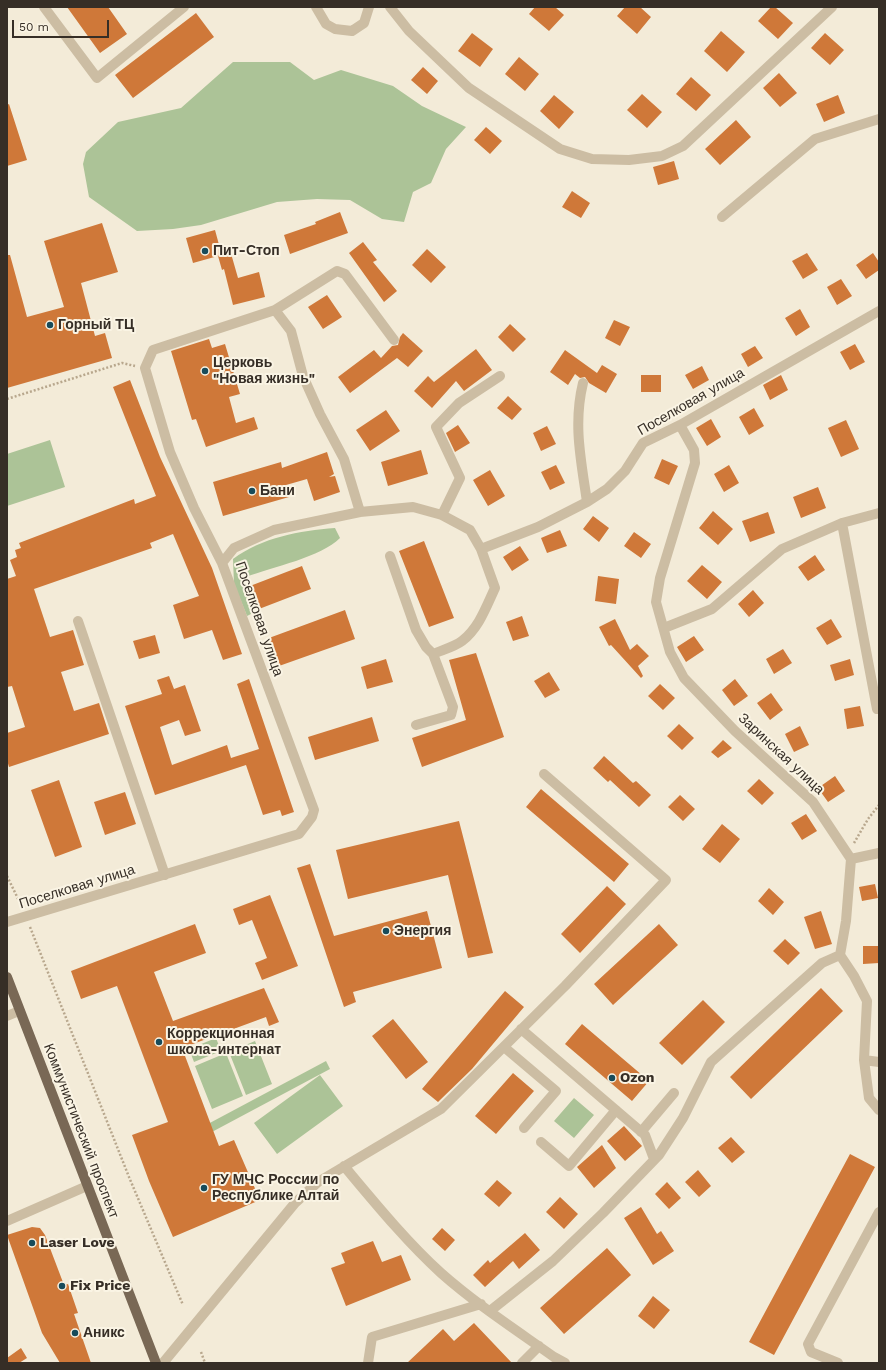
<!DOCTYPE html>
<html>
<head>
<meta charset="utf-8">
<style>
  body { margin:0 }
  #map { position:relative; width:886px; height:1370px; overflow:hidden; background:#f3ebd8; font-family:"Work Sans",sans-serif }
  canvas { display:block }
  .frame { position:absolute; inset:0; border:8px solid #362e26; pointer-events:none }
  .scale { position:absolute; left:12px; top:20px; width:97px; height:18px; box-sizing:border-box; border:2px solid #362e26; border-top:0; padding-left:5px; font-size:12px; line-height:14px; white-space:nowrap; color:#362e26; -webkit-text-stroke:3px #faf4e4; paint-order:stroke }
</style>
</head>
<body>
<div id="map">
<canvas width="886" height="1370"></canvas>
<div class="frame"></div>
<div class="scale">50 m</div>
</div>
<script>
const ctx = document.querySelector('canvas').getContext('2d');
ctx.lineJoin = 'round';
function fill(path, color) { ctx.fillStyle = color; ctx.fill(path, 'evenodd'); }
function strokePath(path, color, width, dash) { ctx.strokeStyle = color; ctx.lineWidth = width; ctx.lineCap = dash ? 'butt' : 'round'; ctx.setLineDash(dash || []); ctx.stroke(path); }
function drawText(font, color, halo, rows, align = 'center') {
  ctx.font = font + ' "Work Sans",sans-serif'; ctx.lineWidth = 4; ctx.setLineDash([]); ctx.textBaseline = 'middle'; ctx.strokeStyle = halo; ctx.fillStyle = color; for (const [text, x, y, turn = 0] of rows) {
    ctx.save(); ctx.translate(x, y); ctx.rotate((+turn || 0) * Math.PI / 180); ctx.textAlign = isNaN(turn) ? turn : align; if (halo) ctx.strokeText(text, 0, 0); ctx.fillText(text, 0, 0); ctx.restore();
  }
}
const green = new Path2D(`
  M233 62H290L314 80 341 70 393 86 422 106 466 127 446 149 431 183 413 192 404 222 382 219 350 200 317 199 277 202 201 225 173 229 137 231 89 197 83 164 86 152 118 122 181 108Z
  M50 440 65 487 7 506V454Z
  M335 528 340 538C321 557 273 567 246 577L255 612 247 616 234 584 233 559C263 537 299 531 335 528Z
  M216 1038 221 1051 194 1062 189 1049Z
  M255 1041 272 1084 246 1095 229 1052Z
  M226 1053 243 1096 212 1109 195 1066Z
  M326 1061 330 1069 195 1141 191 1133Z
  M320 1075 343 1106 277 1154 254 1123Z
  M574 1098 594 1115 574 1138 554 1121Z`);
const building = new Path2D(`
  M67 7H108L127 34 100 53Z
  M535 7H555L564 15 549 31 529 14Z
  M625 7H640L651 17 637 34 617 16Z
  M771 7H775L793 23 778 39 758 21Z
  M196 13 214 37 133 98 115 75Z
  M721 31 745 52 727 72 704 51Z
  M472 33 493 49 480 67 458 51Z
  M825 33 844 50 830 65 811 48Z
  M519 57 539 74 525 91 505 74Z
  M423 67 438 81 427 94 411 80Z
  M779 73 797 93 780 107 763 88Z
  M691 77 711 95 696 111 676 94Z
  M642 94 662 112 647 128 627 110Z
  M554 95 574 112 559 129 540 111Z
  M838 95 845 113 824 122 816 104Z
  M9 104 27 160 7 166V105Z
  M736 120 751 137 720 165 705 149Z
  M486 127 502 141 490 154 474 140Z
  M674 161 679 179 658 185 653 167Z
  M572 191 590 203 581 218 562 207Z
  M340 212 348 233 290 254 284 235 316 224 315 222Z
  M102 223 118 272 81 283 95 336 105 333 112 358 7 388V255H10L27 317 64 307 44 241Z
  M215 230 221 252 230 250 238 278 259 272 265 297 233 305 224 269 222 270 218 256 193 263 186 238Z
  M363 242 377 260 373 262 397 291 384 302 349 253Z
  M427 249 446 267 431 283 412 265Z
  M807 253 818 270 803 279 792 261Z
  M873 253 879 262V270L866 279 856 265Z
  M841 279 852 296 837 305 827 287Z
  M327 295 342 317 323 329 308 307Z
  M800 309 810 327 796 336 785 318Z
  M614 320 630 327 620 346 605 338Z
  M510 324 526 339 513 352 498 337Z
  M403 333 423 351 408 367 397 358 350 393 338 377 374 350 381 358 392 346 398 345 400 337Z
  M209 339 212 348 225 344 240 394 229 397 236 423 254 417 258 429 206 447 196 419 192 420 171 351Z
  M855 344 865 362 850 370 840 352Z
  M755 346 763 358 748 367 741 354Z
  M476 349 492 370 464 391 456 381 432 408 414 391 428 376 434 382Z
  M565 350 597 373 602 365 617 374 606 393 589 383 585 377 580 378 575 374 568 385 550 372Z
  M702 366 709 380 693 389 685 375Z
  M641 375H661V392H641Z
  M781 375 788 390 770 400 763 385Z
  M130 380 160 457 212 568 242 654 223 660 212 630 184 639 173 605 199 596 173 534 150 543 152 548 34 589 50 637 73 630 84 665 61 672 74 711 99 703 109 734 9 767 7 760V733L25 727 12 686 7 687V579L16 576 10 560 17 557 15 550 21 548 19 543 134 499 135 504 156 496 113 387Z
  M508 396 522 409 512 420 497 408Z
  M754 408 764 426 749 435 739 417Z
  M386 410 400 431 370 451 356 430Z
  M711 419 721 437 707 446 696 428Z
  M846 420 859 449 841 457 828 428Z
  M458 425 470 443 455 452 446 433Z
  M547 426 556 444 541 451 533 433Z
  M421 450 428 474 388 486 381 462Z
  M327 452 334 474 329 477 335 476 340 492 314 501 307 479 286 485 289 497 223 516 213 482 281 462 282 468Z
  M662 459 678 466 669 485 654 478Z
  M556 465 565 483 550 490 541 472Z
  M729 465 739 483 724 492 714 474Z
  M490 470 505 496 488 506 473 480Z
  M818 487 826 508 801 518 793 497Z
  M713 511 733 529 718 545 699 528Z
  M768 512 775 533 750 542 742 521Z
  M593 516 609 528 599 542 583 529Z
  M560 530 567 546 547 553 541 538Z
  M634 532 651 544 641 558 624 546Z
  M424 541 454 618 429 627 399 551Z
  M520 546 529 560 512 571 503 557Z
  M815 555 825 570 808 581 798 567Z
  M702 565 722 582 707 599 687 581Z
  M302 566 311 589 259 609 250 586Z
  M598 576 619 579 616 604 595 601Z
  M753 590 764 603 749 617 738 604Z
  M345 610 355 639 279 666 269 638Z
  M522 616 529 636 513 641 506 622Z
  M615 619 630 650 637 644 649 656 638 666 643 676 641 678 611 645 609 646 599 627Z
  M831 619 842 637 827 645 816 628Z
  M155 635 160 653 139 659 133 641Z
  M694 636 704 650 686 662 677 647Z
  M783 649 792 663 774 674 766 659Z
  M476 653 504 737 422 767 412 738 466 720 449 660Z
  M386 659 393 682 367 689 361 667Z
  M850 659 854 675 835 681 830 665Z
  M549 672 560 690 545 698 534 681Z
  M169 676 174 689 185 685 201 731 185 736 179 720 160 727 172 765 227 745 231 758 259 749 237 684 249 679 294 812 282 816 280 810 263 815 246 765 155 795 125 706 162 694 157 680Z
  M735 679 748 696 734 706 722 690Z
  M660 684 675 698 663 710 648 696Z
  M771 693 783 710 770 720 757 703Z
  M860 706 864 726 847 729 844 709Z
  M372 717 379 741 315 760 308 737Z
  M679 724 694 738 682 750 667 736Z
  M800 726 809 745 794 752 785 734Z
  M723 740 732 748 718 758 711 752Z
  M604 756 633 783 636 781 651 795 639 807 610 780 608 782 593 768Z
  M835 776 845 791 828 802 818 788Z
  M759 779 774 793 762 805 747 791Z
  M59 780 82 847 55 857 31 790Z
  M541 789 629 864 614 882 526 807Z
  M125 792 136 824 105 835 94 802Z
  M680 795 695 809 683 821 668 807Z
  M806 814 817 831 802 840 791 823Z
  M459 821 493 953 468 958 448 875 348 899 336 850Z
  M722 824 740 839 720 863 702 849Z
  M310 864 334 936 427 911 442 968 353 992 356 1002 344 1007 297 868Z
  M875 884 878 898 862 901 859 887Z
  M607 886 626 904 580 953 561 934Z
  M769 888 784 902 773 915 758 901Z
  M270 895 298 966 262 980 255 963 267 958 252 920 239 925 233 909Z
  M821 911 832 944 815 949 804 917Z
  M195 924 206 953 154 972 173 1021 264 988 279 1022 269 1026 266 1017 182 1048 219 1146 234 1140 260 1200 173 1237 149 1181 132 1135 168 1122 117 986 81 999 71 971Z
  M659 924 678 945 613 1005 594 984Z
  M785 939 800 953 788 965 773 951Z
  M863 946H879V963L863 964Z
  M821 988 843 1011 751 1099 730 1077Z
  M505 991 524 1007 472 1069 438 1102 422 1089Z
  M703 1000 725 1022 682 1065 659 1043Z
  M393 1019 428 1062 406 1079 372 1036Z
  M582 1024 649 1081 632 1101 565 1044Z
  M513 1073 534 1091 496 1134 475 1116Z
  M624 1126 642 1146 625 1161 607 1141Z
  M731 1137 745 1152 732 1163 718 1148Z
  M602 1145 616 1168 594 1188 577 1167Z
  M850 1154 875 1167 774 1355 749 1342Z
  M698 1170 711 1186 699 1197 685 1182Z
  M497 1180 512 1193 499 1207 484 1194Z
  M667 1182 681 1198 669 1209 655 1194Z
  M560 1197 578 1214 564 1229 546 1212Z
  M641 1207 657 1234 661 1231 674 1251 653 1265 624 1218Z
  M32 1227 40 1228 45 1235 64 1285 68 1284 78 1313 74 1314 91 1363H60L42 1333 7 1235Z
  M442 1228 455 1240 445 1251 432 1239Z
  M525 1233 540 1250 519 1269 513 1261 485 1287 473 1275 488 1260 490 1263Z
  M373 1241 382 1262 401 1255 411 1280 346 1306 331 1268 345 1263 341 1253Z
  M607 1248 631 1275 564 1334 540 1308Z
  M653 1296 670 1310 654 1329 638 1316Z
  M474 1323 512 1363H407L443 1329 454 1341Z
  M21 1348 27 1358 19 1363H7V1358Z`);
const path = new Path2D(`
  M7 399 122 363 135 366
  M854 843 868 819 879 805
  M7 876 22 907
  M30 927 129 1177 183 1305
  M201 1352 205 1363`);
const minor = new Path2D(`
  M44 7 97 78 184 7
  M316 7 326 24 335 29 352 31 364 23 369 7
  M390 7 409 31 469 88 560 149 592 159 629 160 662 156 683 146 832 7
  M722 217 815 139 879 119
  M275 310 337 271 345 274 394 340
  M583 383C573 424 581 460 587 502
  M442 515 460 478 436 427 459 403 500 376
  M842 523 877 709
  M481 549 538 527 587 502 607 489 625 471 643 443 680 425 879 311
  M390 556 416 630 426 647 433 654 453 707 451 715 416 725
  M222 563 194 508 170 452 145 368 153 350 275 310 291 331 303 376 320 414 344 459 360 512
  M78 621 165 875
  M664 628 712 609 782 549 842 523 879 513
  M851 859 879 853
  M7 922 299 834 312 817 314 810 222 563 234 548 274 530 360 512 413 507 442 515 470 530 481 549 495 588C486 607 479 628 462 641 454 647 442 650 433 654
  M840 955 854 976 867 1001 864 1060 869 1098 879 1110
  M7 1016 19 1011
  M521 1029 645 1135 654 1159
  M504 1047 556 1091 524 1128
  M864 1060 879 1062
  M641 1132 674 1093
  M541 1142 569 1166 616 1110
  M344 1166C375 1203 406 1241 441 1273 476 1304 516 1330 554 1357L565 1363
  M7 1221 87 1186
  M490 1311 553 1261 603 1213 659 1155 683 1118 711 1062 822 963 840 955 846 921 851 859 813 802 735 731 684 678 670 652 656 602 660 578 695 463 694 450 680 425
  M163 1363 295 1203 318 1182 441 1109 565 986 666 880 544 774
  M368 1363 372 1337 481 1304
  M522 1363 539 1346
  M838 1363 811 1352 808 1344 879 1212`);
const major = new Path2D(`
  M7 977 156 1363`);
const markers = [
  [205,251,4,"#184b5a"],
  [50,325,4,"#184b5a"],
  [205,371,4,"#184b5a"],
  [252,491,4,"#184b5a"],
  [386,931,4,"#184b5a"],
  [159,1042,4,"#184b5a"],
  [612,1078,4,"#184b5a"],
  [204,1188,4,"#184b5a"],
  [32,1243,4,"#184b5a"],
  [62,1286,4,"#184b5a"],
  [75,1333,4,"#184b5a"]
];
const poiNames = [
  ["Пит-Стоп",213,251],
  ["Горный ТЦ",58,325],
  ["Церковь",213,363],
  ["\"Новая жизнь\"",213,379],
  ["Бани",260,491],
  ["Энергия",394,931],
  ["Коррекционная",167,1034],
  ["школа-интернат",167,1050],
  ["Ozon",620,1078],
  ["ГУ МЧС России по",212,1180],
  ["Республике Алтай",212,1196],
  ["Laser Love",40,1243],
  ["Fix Price",70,1286],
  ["Аникс",83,1333]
];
const streetNames = [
  ["Поселковая улица",691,402,-30],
  ["Поселковая улица",259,619,71],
  ["Заринская улица",781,754,43],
  ["Поселковая улица",77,887,-17],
  ["Коммунистический проспект",81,1131,69]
];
fill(green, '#acc397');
fill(building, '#cf7839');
strokePath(path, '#b8a78d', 2.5, [2, 2]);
strokePath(minor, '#ccbda3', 10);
strokePath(major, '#796855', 10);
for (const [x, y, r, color] of markers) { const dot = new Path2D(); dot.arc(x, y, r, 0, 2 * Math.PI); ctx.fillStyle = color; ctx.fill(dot); strokePath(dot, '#faf4e4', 1.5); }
drawText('bold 14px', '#362e26', '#faf4e4', poiNames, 'left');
drawText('14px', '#362e26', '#faf4e4', streetNames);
</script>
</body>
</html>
